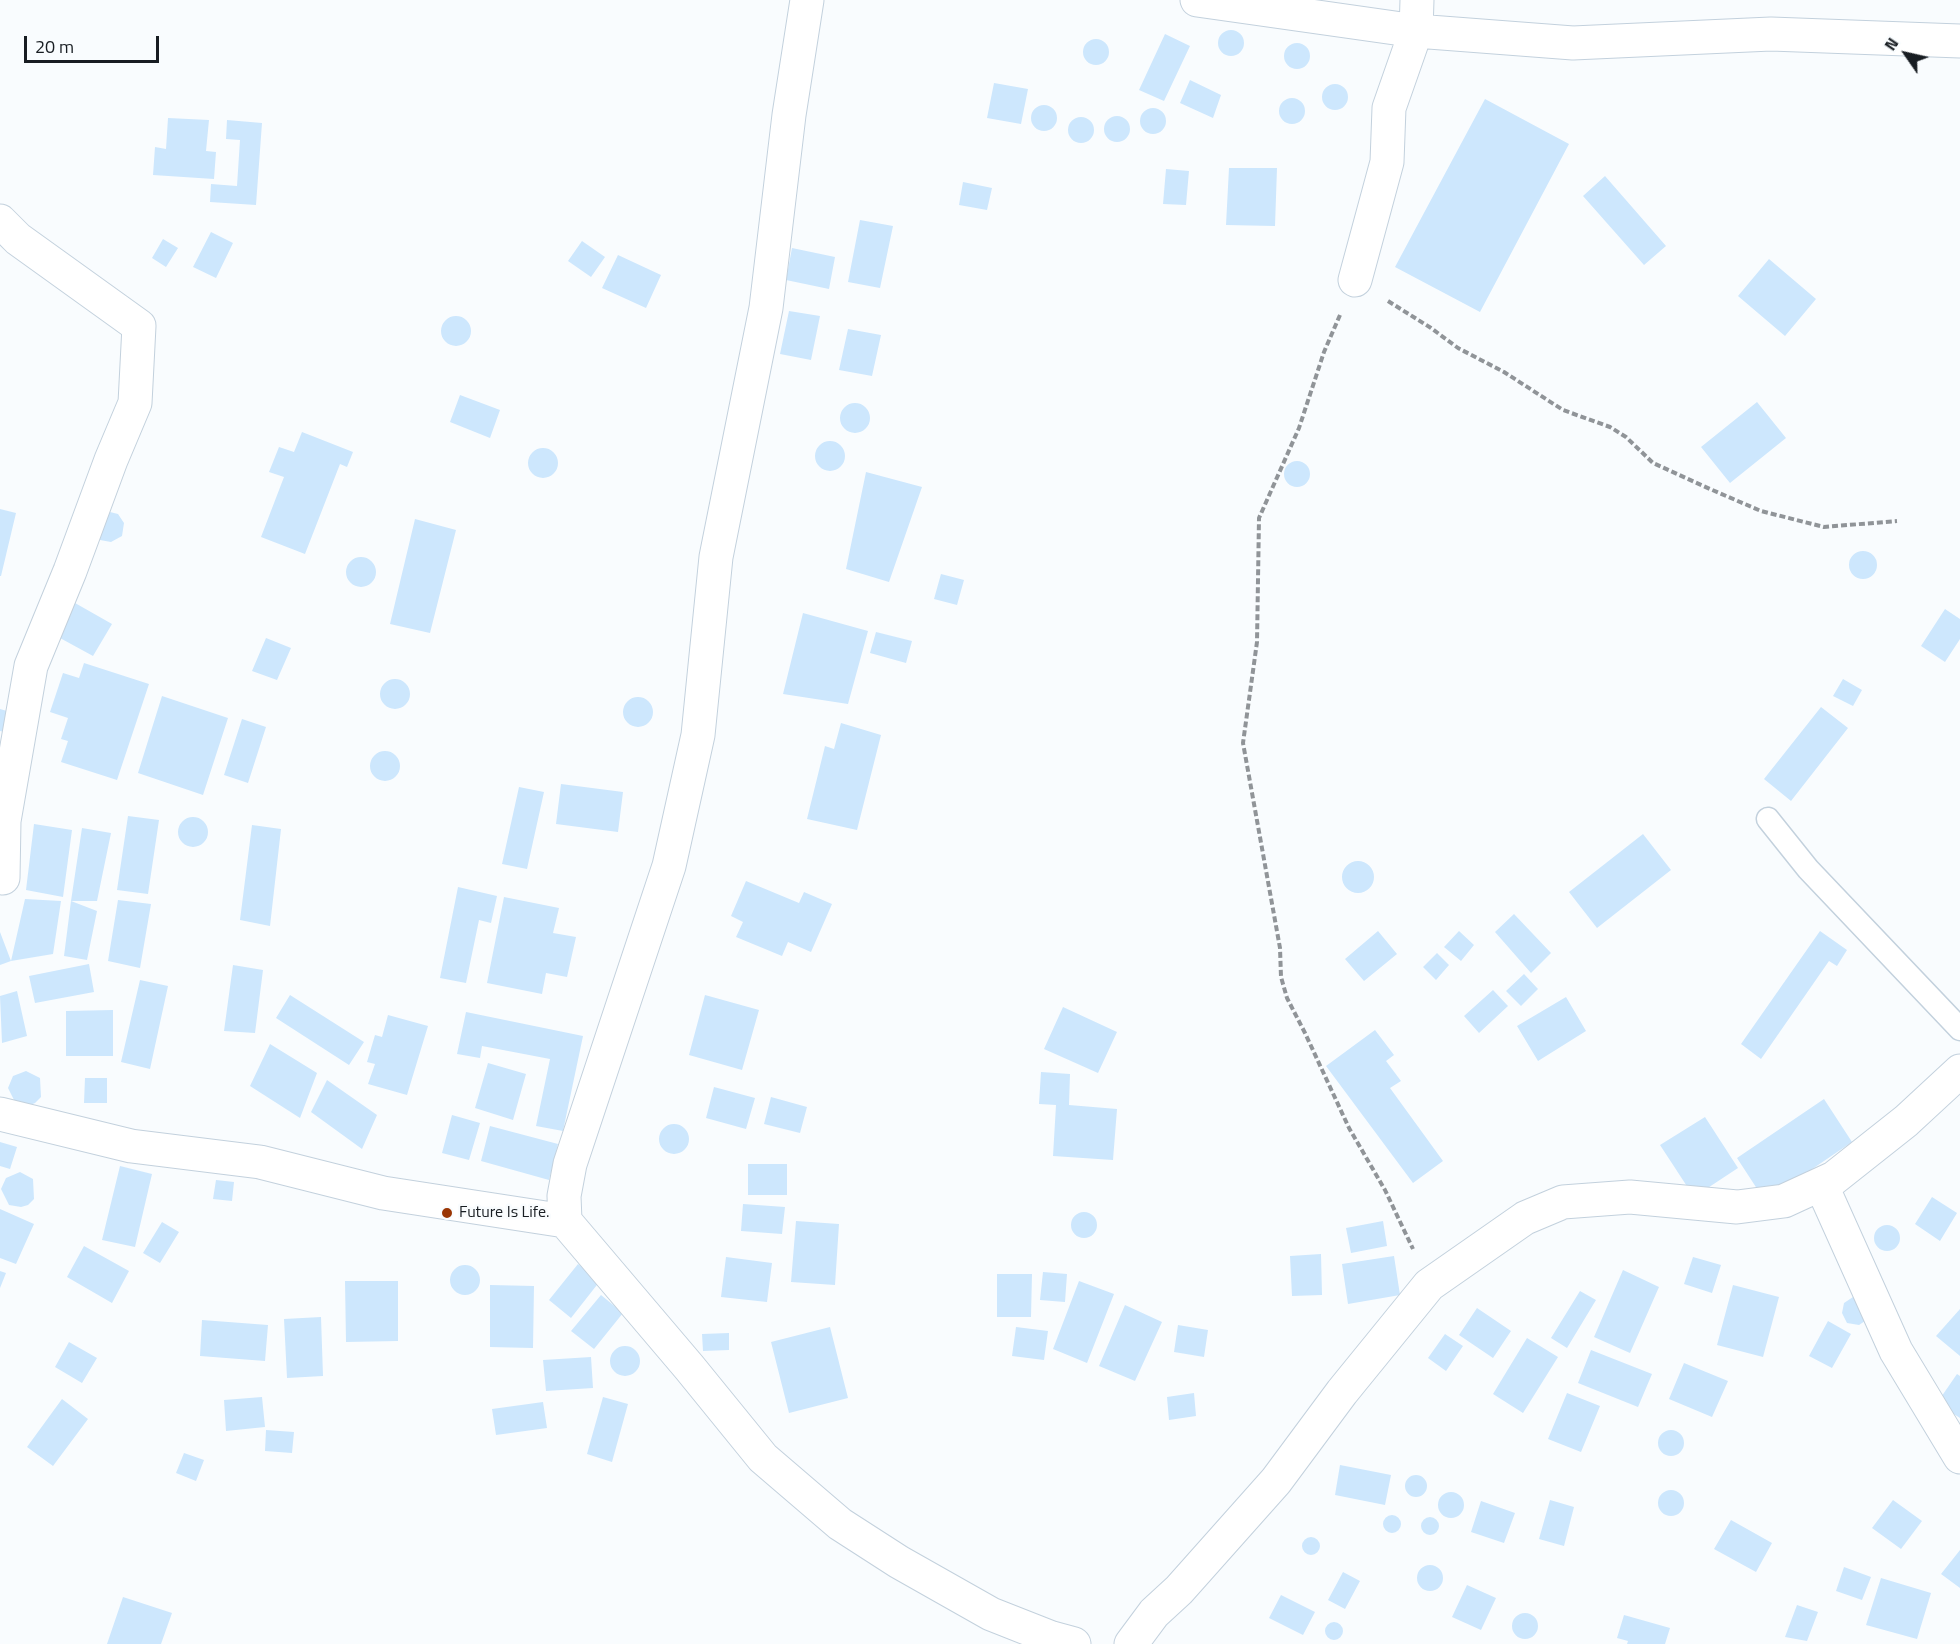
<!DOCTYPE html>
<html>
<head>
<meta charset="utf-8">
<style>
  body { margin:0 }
  #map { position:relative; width:1960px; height:1644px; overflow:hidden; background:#f9fcfe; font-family:"Titillium Web",sans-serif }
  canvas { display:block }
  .north { position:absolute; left:1876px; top:24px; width:60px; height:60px; -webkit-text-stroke:4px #f9fcfe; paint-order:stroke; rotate:304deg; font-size:16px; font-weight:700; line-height:24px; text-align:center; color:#181d22 }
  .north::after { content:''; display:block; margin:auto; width:21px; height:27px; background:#181d22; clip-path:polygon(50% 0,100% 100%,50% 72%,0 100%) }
  .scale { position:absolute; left:24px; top:36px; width:135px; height:27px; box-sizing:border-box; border:3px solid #181d22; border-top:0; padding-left:8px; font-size:18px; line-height:21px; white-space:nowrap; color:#181d22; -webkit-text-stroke:4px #f9fcfe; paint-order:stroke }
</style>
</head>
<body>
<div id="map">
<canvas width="1960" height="1644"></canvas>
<div class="north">N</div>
<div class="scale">20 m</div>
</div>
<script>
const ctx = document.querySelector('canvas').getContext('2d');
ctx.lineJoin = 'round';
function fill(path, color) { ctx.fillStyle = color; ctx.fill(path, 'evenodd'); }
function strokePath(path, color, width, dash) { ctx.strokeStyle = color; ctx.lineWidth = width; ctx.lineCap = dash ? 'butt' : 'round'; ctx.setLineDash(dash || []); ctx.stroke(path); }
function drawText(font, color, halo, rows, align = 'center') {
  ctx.font = font + ' "Titillium Web",sans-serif'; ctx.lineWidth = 5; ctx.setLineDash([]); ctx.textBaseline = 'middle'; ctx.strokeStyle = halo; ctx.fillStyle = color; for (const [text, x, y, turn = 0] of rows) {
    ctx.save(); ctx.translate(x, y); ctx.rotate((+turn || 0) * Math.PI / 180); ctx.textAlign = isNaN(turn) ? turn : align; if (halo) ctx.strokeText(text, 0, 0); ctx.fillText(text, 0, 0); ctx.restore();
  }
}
const building = new Path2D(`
  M1218 43a13 13 0 1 1 26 0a13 13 0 1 1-26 0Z
  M1165 34 1190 46 1164 101 1139 90Z
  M1083 52a13 13 0 1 1 26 0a13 13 0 1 1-26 0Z
  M1284 56a13 13 0 1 1 26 0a13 13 0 1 1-26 0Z
  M1190 80 1221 95 1213 118 1180 103Z
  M994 83 1028 89 1021 124 987 118Z
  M1322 97a13 13 0 1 1 26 0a13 13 0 1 1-26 0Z
  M1279 111a13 13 0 1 1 26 0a13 13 0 1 1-26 0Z
  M1485 99 1569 144 1480 312 1395 267Z
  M1031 118a13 13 0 1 1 26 0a13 13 0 1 1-26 0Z
  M1140 121a13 13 0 1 1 26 0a13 13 0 1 1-26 0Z
  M1104 129a13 13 0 1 1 26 0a13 13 0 1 1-26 0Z
  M1068 130a13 13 0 1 1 26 0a13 13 0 1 1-26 0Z
  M168 118 209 120 206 151 216 152 214 179 153 175 155 147 166 149Z
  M227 120 262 123 256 205 210 202 211 184 237 186 240 140 226 139Z
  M1229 168H1277L1275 226 1226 225Z
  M1166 169 1189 171 1186 205 1163 204Z
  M1605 176 1666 246 1644 265 1583 196Z
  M963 182 992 188 987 210 959 205Z
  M860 220 893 226 880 288 848 282Z
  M211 232 233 243 216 278 193 267Z
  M163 239 178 248 166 267 152 258Z
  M582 241 605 257 591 277 568 261Z
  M792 248 835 257 829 289 786 280Z
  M618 255 661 275 646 308 602 288Z
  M1769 259 1816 299 1785 336 1738 296Z
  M789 311 820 316 811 360 780 354Z
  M441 331a15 15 0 1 1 30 0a15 15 0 1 1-30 0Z
  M848 329 881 335 872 376 839 370Z
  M460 395 500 410 490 438 450 422Z
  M1757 402 1786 438 1730 483 1701 447Z
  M840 418a15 15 0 1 1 30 0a15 15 0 1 1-30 0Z
  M302 432 353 452 347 467 340 464 305 554 261 537 284 477 269 472 279 447 294 452Z
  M815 456a15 15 0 1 1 30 0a15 15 0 1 1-30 0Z
  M528 463a15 15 0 1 1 30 0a15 15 0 1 1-30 0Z
  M1284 474a13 13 0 1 1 26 0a13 13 0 1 1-26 0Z
  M866 472 922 487 889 582 846 569Z
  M0 509 16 513 1 576H0Z
  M106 511 118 514 124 523 122 536 111 542 100 540 93 530Z
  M415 519 456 530 430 633 390 624Z
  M1849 565a14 14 0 1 1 28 0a14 14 0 1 1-28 0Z
  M346 572a15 15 0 1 1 30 0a15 15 0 1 1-30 0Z
  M941 574 964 580 957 605 934 599Z
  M68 599 112 624 93 656 49 632Z
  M1945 609 1960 619V639L1945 662 1921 646Z
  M803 613 868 631 848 704 783 694Z
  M876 632 912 641 906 663 870 653Z
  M266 638 291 648 277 680 252 671Z
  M84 663 149 684 117 780 61 762 68 741 61 739 68 718 50 712 63 673 79 678Z
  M1843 679 1862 690 1853 706 1833 696Z
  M380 694a15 15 0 1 1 30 0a15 15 0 1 1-30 0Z
  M162 696 228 718 203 795 138 773Z
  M623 712a15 15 0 1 1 30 0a15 15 0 1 1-30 0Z
  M1821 707 1848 728 1791 801 1764 779Z
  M0 709 14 713 9 733 0 731Z
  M242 719 266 727 248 783 224 775Z
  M841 723 881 735 857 830 807 819 825 746 834 749Z
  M370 766a15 15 0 1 1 30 0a15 15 0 1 1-30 0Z
  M561 784 623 792 618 832 556 824Z
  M519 787 544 792 527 869 502 864Z
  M128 816 159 820 148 894 117 890Z
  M178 832a15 15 0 1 1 30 0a15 15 0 1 1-30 0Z
  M34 824 72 830 63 897 26 890Z
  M252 825 281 829 270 926 240 920Z
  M82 828 111 833 97 901H71Z
  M1643 834 1671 870 1597 928 1569 892Z
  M1342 877a16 16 0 1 1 32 0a16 16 0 1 1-32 0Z
  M746 881 799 903 804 892 832 904 811 952 788 942 782 956 736 937 743 922 731 916Z
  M458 887 497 896 491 923 479 920 466 983 440 978Z
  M504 897 559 908 553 933 576 937 567 977 546 973 542 994 487 983Z
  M25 899 61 901 53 954 11 961Z
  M118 900 151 904 140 968 108 961Z
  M71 901 97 911 87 960 64 956Z
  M1514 914 1551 953 1531 973 1495 932Z
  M1378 931 1397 954 1364 981 1345 959Z
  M1459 931 1474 945 1461 961 1444 947Z
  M1820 931 1847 950 1837 966 1829 961 1761 1059 1741 1044Z
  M0 932 11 961 0 965Z
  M1437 953 1449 965 1436 980 1423 967Z
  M89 964 94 992 35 1003 29 976Z
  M233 965 263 970 255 1033 224 1031Z
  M1524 974 1538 989 1521 1006 1506 991Z
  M140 980 168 986 150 1069 121 1062Z
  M1493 990 1508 1006 1479 1033 1464 1016Z
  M17 991 27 1036 2 1043 0 996Z
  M290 995 364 1042 349 1065 276 1018Z
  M705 995 759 1010 742 1070 689 1055Z
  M1566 997 1586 1031 1538 1061 1517 1026Z
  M1063 1007 1117 1032 1098 1073 1044 1049Z
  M113 1010V1056H66V1011Z
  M466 1012 583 1036 563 1131 536 1126 550 1059 482 1046 480 1058 457 1054Z
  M388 1015 428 1026 407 1095 368 1084 375 1064 367 1062 375 1035 382 1037Z
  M1375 1030 1394 1055 1386 1061 1401 1081 1390 1088 1443 1161 1413 1183 1326 1066Z
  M270 1044 317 1073 300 1118 250 1086Z
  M488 1063 526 1074 513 1120 475 1108Z
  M26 1071 40 1078 41 1097 35 1103 28 1106 16 1104 8 1088 13 1076Z
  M1041 1072 1070 1074 1069 1105 1117 1109 1113 1160 1053 1156 1056 1105 1039 1104Z
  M85 1078H107V1103H84Z
  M327 1080 377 1115 362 1149 311 1112Z
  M714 1087 755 1098 746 1129 706 1118Z
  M771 1097 807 1107 800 1133 764 1124Z
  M1824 1099 1852 1142 1765 1201 1737 1158Z
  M452 1115 480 1123 469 1160 442 1153Z
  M1705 1117 1738 1168 1694 1197 1660 1145Z
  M659 1139a15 15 0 1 1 30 0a15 15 0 1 1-30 0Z
  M490 1126 558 1144 549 1180 481 1161Z
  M0 1142 17 1147 10 1169 0 1166Z
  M748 1164H787V1195H748Z
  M120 1166 152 1174 135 1247 102 1240Z
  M20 1172 33 1179 34 1199 28 1205 21 1207 9 1205 1 1189 6 1178Z
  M216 1180 234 1182 232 1201 213 1199Z
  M1932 1197 1957 1213 1940 1241 1915 1224Z
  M743 1204 785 1207 782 1234 741 1231Z
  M0 1209 34 1224 16 1264 0 1258Z
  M1071 1225a13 13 0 1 1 26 0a13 13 0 1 1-26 0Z
  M796 1221 839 1224 835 1285 791 1282Z
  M1383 1221 1387 1246 1351 1253 1346 1228Z
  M162 1222 179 1232 160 1263 143 1253Z
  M1874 1238a13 13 0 1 1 26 0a13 13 0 1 1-26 0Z
  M84 1246 129 1271 112 1303 67 1277Z
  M1321 1254 1322 1295 1292 1296 1290 1256Z
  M1394 1256 1400 1295 1348 1304 1342 1264Z
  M726 1257 772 1263 767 1302 721 1297Z
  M1693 1257 1721 1265 1712 1293 1684 1284Z
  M578 1264 600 1281 571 1318 549 1300Z
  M450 1280a15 15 0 1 1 30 0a15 15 0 1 1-30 0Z
  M1623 1270 1659 1287 1630 1353 1594 1337Z
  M0 1271 6 1273 0 1288Z
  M1043 1272 1067 1274 1065 1302 1040 1300Z
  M997 1274H1032L1031 1317H997Z
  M345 1281H398V1341L346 1342Z
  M1079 1281 1114 1294 1087 1363 1053 1349Z
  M490 1285 534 1286 533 1348 490 1347Z
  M1733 1285 1779 1297 1763 1357 1717 1345Z
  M1580 1291 1596 1300 1567 1348 1551 1338Z
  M601 1295 623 1313 594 1349 571 1331Z
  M1853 1297 1864 1298 1868 1319 1859 1325 1847 1323 1842 1313 1844 1303Z
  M1125 1305 1162 1322 1135 1381 1099 1366Z
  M1477 1308 1511 1331 1493 1358 1459 1335Z
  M1960 1309V1356L1936 1336Z
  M321 1317 323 1376 287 1378 284 1319Z
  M202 1320 268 1325 265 1361 200 1356Z
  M1828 1321 1851 1334 1832 1368 1809 1356Z
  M1178 1325 1208 1330 1204 1357 1174 1352Z
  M830 1327 848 1398 789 1413 771 1342Z
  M1016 1327 1048 1331 1044 1360 1012 1356Z
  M729 1333V1350L703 1351 702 1334Z
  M1445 1334 1463 1346 1446 1371 1428 1358Z
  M1527 1338 1558 1357 1523 1413 1493 1394Z
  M69 1342 97 1358 82 1383 55 1367Z
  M610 1361a15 15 0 1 1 30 0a15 15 0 1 1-30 0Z
  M1591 1350 1652 1374 1638 1407 1578 1383Z
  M591 1357 593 1388 546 1391 543 1360Z
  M1684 1363 1728 1381 1712 1417 1669 1399Z
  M1957 1374 1960 1376V1418L1937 1403Z
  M1194 1393 1196 1416 1169 1420 1167 1397Z
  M1567 1393 1600 1406 1581 1452 1548 1439Z
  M262 1397 265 1427 226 1431 224 1400Z
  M603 1397 628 1404 612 1462 587 1454Z
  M62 1399 88 1419 53 1466 27 1447Z
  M543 1402 547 1428 496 1435 492 1409Z
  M1658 1443a13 13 0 1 1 26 0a13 13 0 1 1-26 0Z
  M266 1430 294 1432 292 1453 265 1451Z
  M184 1453 204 1460 196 1481 176 1473Z
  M1340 1465 1391 1475 1385 1505 1335 1495Z
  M1405 1486a11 11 0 1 1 22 0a11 11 0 1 1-22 0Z
  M1658 1503a13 13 0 1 1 26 0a13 13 0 1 1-26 0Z
  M1438 1505a13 13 0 1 1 26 0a13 13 0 1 1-26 0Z
  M1550 1500 1574 1507 1564 1546 1539 1539Z
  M1893 1500 1922 1521 1901 1549 1872 1528Z
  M1481 1501 1515 1513 1504 1543 1471 1532Z
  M1383 1524a9 9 0 1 1 18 0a9 9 0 1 1-18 0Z
  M1421 1526a9 9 0 1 1 18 0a9 9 0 1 1-18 0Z
  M1731 1520 1772 1543 1756 1572 1714 1549Z
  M1302 1546a9 9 0 1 1 18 0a9 9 0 1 1-18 0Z
  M1960 1550V1588L1941 1574Z
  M1417 1578a13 13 0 1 1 26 0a13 13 0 1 1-26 0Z
  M1844 1567 1871 1577 1862 1600 1836 1591Z
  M1343 1572 1360 1581 1345 1609 1328 1600Z
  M1881 1578 1931 1593 1917 1639 1866 1625Z
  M1467 1585 1496 1598 1481 1630 1452 1617Z
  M1281 1595 1315 1612 1303 1635 1269 1618Z
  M123 1597 172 1613 161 1644H107Z
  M1797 1605 1818 1612 1807 1641 1785 1637Z
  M1512 1626a13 13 0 1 1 26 0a13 13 0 1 1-26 0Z
  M1624 1615 1670 1628 1665 1644H1627L1628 1641 1617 1638Z
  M1325 1631a9 9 0 1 1 18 0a9 9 0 1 1-18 0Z`);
const path = new Path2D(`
  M1388 301 1431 328 1458 348 1504 372 1563 410 1610 427 1626 437 1653 463 1710 489 1761 511 1824 527 1897 521
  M1340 315 1324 352 1299 428 1259 518 1257 642 1243 743 1280 948 1281 977 1287 998 1305 1033 1349 1128 1385 1190 1413 1249`);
const service = new Path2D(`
  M1768 819 1808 869 1960 1029`);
const minor = new Path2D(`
  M807 0 789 115 766 308 716 557 698 735 669 866 570 1164 564 1196 565 1221 689 1367 763 1458 840 1524 899 1562 991 1614 1052 1638 1074 1644
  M1197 0 1416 31 1573 43 1771 34 1960 41
  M0 221 18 239 139 326 135 403 111 460 70 571 31 666 4 821 3 878
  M1355 280 1387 162 1389 108 1416 31 1417 0
  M0 1114 131 1146 260 1162 383 1193 565 1221
  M1821 1184 1896 1351 1960 1457
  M1131 1644 1154 1613 1179 1590 1276 1481 1342 1392 1429 1285 1525 1218 1563 1202 1630 1197 1737 1207 1784 1201 1834 1178 1906 1121 1960 1071`);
const markers = [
  [447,1213,6,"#9a3504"]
];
const poiNames = [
  ["Future Is Life.",459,1213]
];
fill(building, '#cde7fd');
strokePath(service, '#c3d1dd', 25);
strokePath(minor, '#c3d1dd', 35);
strokePath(path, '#909498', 4, [6, 3]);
strokePath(service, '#fff', 22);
strokePath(minor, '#fff', 33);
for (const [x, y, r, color] of markers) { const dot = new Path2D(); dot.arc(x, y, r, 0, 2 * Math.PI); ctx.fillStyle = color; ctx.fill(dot); strokePath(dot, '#f9fcfe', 2); }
drawText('16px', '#181d22', '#f9fcfe', poiNames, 'left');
</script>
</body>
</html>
